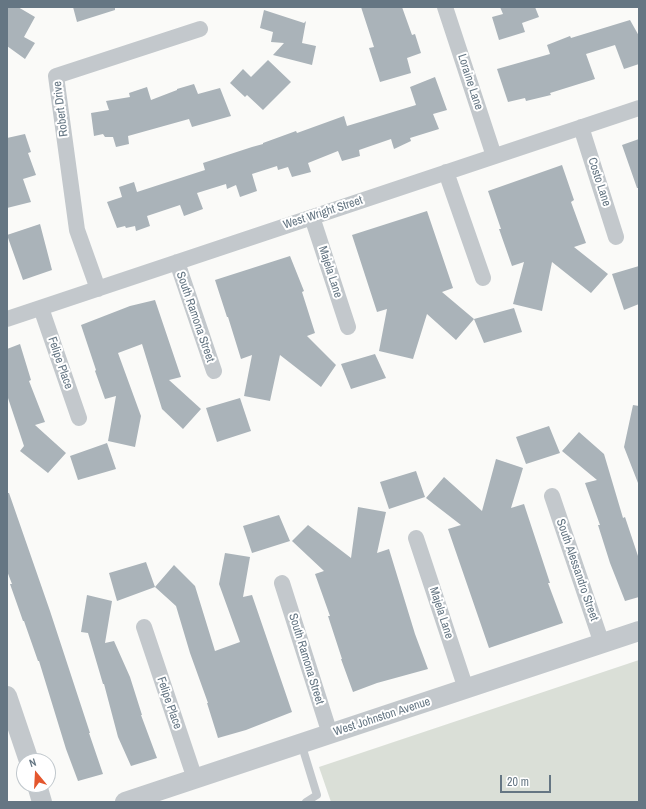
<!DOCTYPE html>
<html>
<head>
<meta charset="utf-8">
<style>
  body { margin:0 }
  #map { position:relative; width:646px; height:809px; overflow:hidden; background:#fafaf8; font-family:"Archivo Narrow",sans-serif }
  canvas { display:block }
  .frame { position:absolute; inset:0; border:8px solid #657683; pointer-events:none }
  .north { position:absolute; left:16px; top:753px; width:40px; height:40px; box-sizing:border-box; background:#fff; border:1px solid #c1c8cd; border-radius:50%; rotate:342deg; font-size:11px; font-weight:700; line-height:16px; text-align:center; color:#657683 }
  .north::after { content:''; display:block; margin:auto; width:14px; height:18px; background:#e4572e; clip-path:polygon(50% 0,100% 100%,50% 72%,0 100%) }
  .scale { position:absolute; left:500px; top:775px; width:51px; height:18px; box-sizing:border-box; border:2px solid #657683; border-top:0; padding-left:5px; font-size:12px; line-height:14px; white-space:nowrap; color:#657683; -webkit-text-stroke:3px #fff; paint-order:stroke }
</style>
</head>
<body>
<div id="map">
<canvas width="646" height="809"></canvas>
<div class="frame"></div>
<div class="north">N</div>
<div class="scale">20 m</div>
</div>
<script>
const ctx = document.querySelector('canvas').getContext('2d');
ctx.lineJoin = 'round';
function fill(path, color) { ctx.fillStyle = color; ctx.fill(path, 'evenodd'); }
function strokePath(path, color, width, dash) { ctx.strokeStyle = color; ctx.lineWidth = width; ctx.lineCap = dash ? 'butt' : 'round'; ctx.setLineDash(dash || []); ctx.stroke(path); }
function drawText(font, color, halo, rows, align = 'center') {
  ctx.font = font + ' "Archivo Narrow",sans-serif'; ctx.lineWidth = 4; ctx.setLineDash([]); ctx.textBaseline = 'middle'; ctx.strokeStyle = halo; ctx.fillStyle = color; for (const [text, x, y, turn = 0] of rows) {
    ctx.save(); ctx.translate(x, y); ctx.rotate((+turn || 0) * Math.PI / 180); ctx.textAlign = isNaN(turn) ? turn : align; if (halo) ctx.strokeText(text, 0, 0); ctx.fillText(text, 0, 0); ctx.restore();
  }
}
const green = new Path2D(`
  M639 660V802H331L319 767Z`);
const building = new Path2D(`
  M7 7H18L35 17 24 37 35 43 25 59 7 46Z
  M73 7H115V10L77 22Z
  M361 7H402L412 35 415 34 421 53 407 58 411 73 380 82 369 48 374 47Z
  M500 7H535L539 17 522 23 525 32 499 40 492 17 503 14Z
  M264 10 304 23 306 21 302 43 316 46 312 65 273 55 284 43 271 42 273 32 260 28Z
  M630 20 639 36V64L624 69 615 45 586 54 595 79 550 93 551 95 526 101 525 98 508 102 497 69 550 54 547 45 570 36 571 38Z
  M268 60 291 82 263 110 247 95 245 97 230 83 243 69 251 77Z
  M435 77 447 110 433 114 439 129 410 138 411 141 394 149 391 139 359 150 360 156 342 161 338 151 308 163 311 172 292 177 288 167 278 170 277 166 252 174 257 191 240 197 236 185 227 189 226 184 197 193 203 209 184 216 180 205 147 216 150 226 136 231 135 226 126 228 125 226 117 228 107 202 122 197 119 187 134 182 137 192 205 170 203 163 252 147 263 144V143L296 131 297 133 344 116 347 126 416 105 410 87Z
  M194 84 198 94 220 88 231 116 192 127 189 119 128 136 129 144 116 147 113 137H105L103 134 94 136 91 113 109 110 106 101 130 97 129 93 147 87 151 100 177 90V89Z
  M25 134 31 152 28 153 36 175 23 179 31 202 7 208V138Z
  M639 139V188H637L622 145Z
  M562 165 574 200 571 202 586 243 574 247 608 274 591 293 552 262 542 311 513 304 524 262 512 266 499 229H501L488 191Z
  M427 211 453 288 442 292 474 319 456 340 427 314 413 359 379 351 387 309 377 312 352 235Z
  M40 224 52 270 23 280 7 235Z
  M290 256 304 291 302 292 315 333 307 336 336 365 321 387 280 355 270 401 244 396 252 355 241 359 228 317H227L215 280Z
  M639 266V304L624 310 612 274Z
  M155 300 181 377 169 380 201 409 183 429 162 409 142 344 118 353 141 416 135 447 108 441 116 396 105 399 95 371 96 370 81 325 130 306Z
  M514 308 522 332 484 343 474 319Z
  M20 344 31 380 29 381 45 422 35 425 66 453 48 473 20 451 24 446 7 395V349Z
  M375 354 386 378 351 389 341 364Z
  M240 398 251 431 217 442 206 408Z
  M633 405 639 406 638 483 624 447Z
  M549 426 560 453 526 464 516 437Z
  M579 432 604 454 623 518 625 517 639 559V597L625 601 610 563 598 525H600L585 483 597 480 562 451Z
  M107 443 116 469 78 480 70 456Z
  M496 459 523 468 511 508 524 504 550 583H548L563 623 489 648 448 529 461 525 426 498 444 477 482 511Z
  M416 471 425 497 389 509 380 482Z
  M7 493H9L50 611 90 733H89L103 774 78 781 66 749 39 661H38L24 621H23L10 584H12L7 571Z
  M358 507 386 512 377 553 389 549 415 634 428 669 377 683 353 692 341 659H342L328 616H330L315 574 324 571 292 541 308 525 351 558Z
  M279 515 290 541 252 553 243 526Z
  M225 553 250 557 243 597 252 595 292 712 246 730 218 738 207 703H208L190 653 176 606 155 587 174 565 195 586 215 651 240 642 219 584Z
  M146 562 155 587 117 601 109 573Z
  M87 595 112 601 105 643 114 641 130 677 142 715H141L157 758 131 766 118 737 104 684H103L88 633 81 632Z`);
const service = new Path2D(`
  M301 743 317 795 306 802`);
const minor = new Path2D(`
  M445 7 494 156
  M581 127 616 237
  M446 172 483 278
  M312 217 348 327
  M177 262 214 371
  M98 289 77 230 56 76 200 29
  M41 308 79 418
  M7 319 639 108
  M552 496 602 644
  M416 538 466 689
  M282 583 330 734
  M144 627 195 779`);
const tertiary = new Path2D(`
  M7 696 29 761
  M37 785 42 802
  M125 802 639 631`);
const streetNames = [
  ["Loraine Lane",470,82,72],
  ["Robert Drive",61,109,-97],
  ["Costo Lane",599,182,72],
  ["West Wright Street",323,213,-18],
  ["Majela Lane",330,272,72],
  ["South Ramona Street",195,317,71],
  ["Felipe Place",60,363,71],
  ["South Alessandro Street",577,570,71],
  ["Majela Lane",441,613,72],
  ["South Ramona Street",306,659,73],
  ["Felipe Place",169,703,71],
  ["West Johnston Avenue",382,717,-18]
];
fill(green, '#dadfd7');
fill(building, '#aab3b9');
strokePath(service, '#c3c8cc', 8);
strokePath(minor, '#c3c8cc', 16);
strokePath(tertiary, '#c3c8cc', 20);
drawText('12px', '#657683', '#fff', streetNames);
</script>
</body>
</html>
